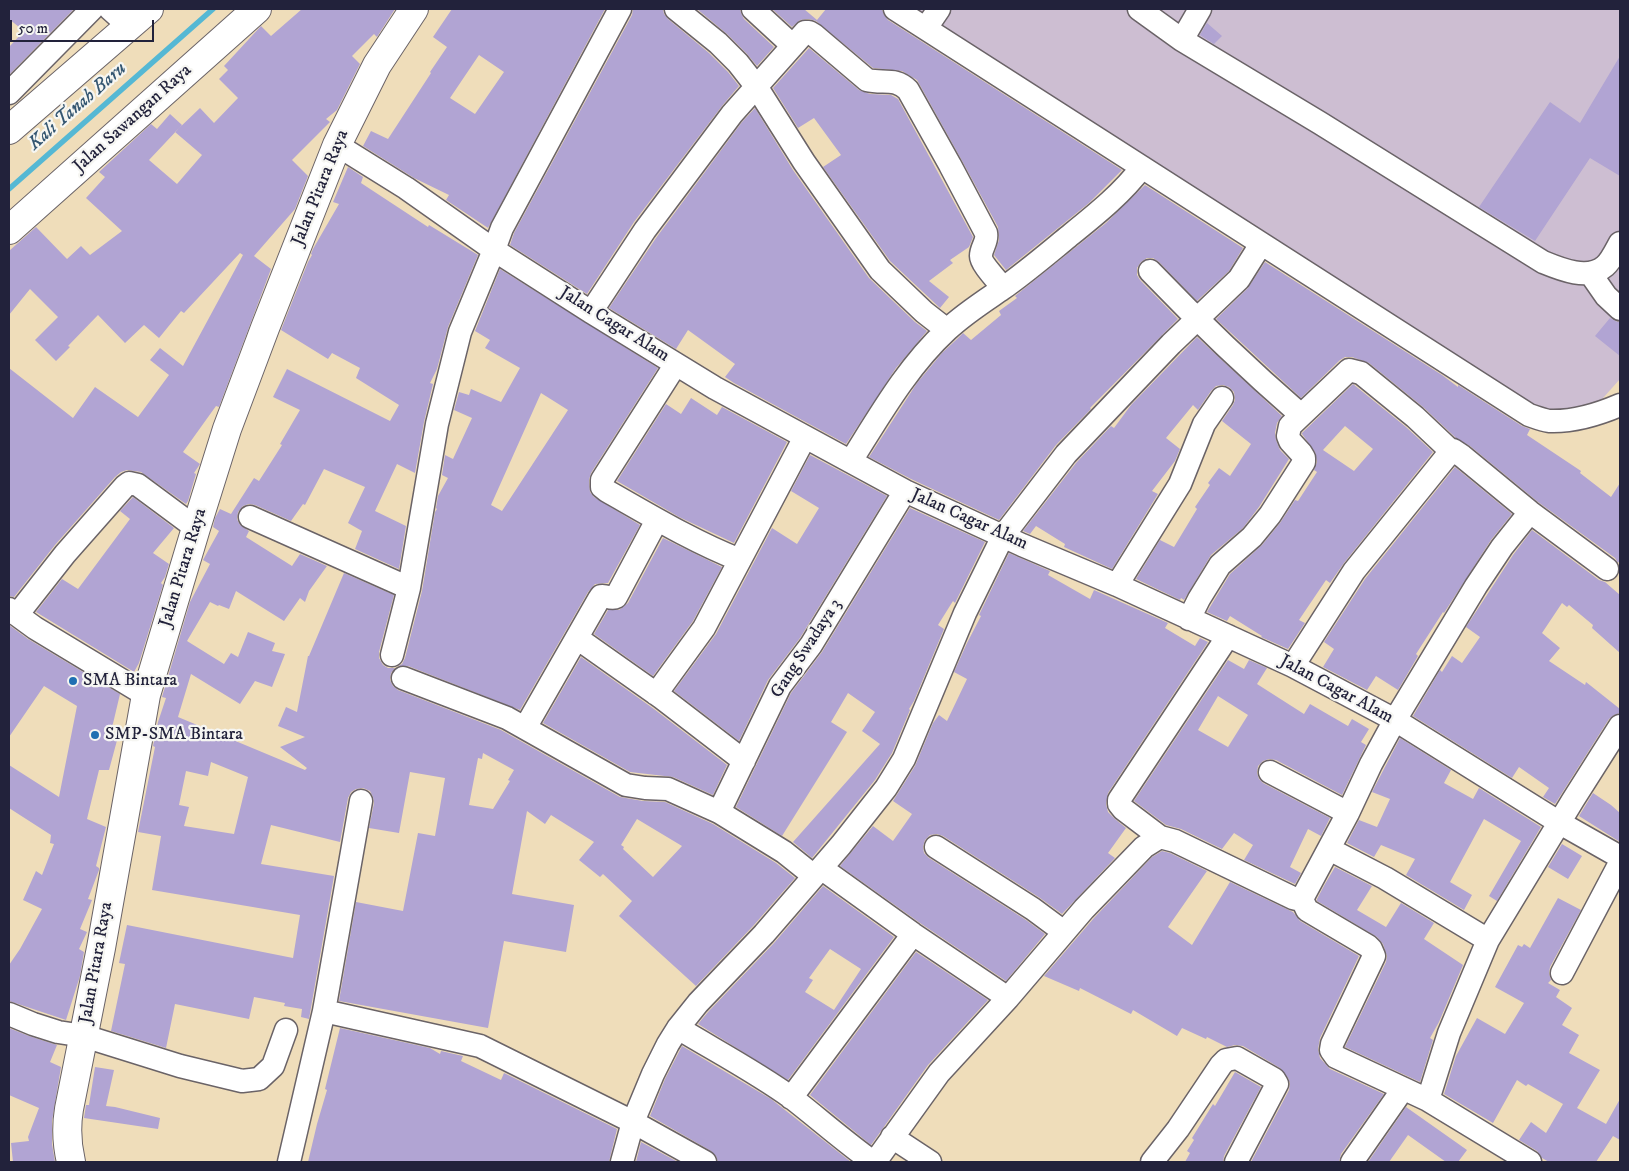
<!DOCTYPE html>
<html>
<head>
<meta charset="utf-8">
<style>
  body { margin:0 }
  #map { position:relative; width:1629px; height:1171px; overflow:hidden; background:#efddba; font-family:"IM FELL DW Pica",serif }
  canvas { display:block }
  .frame { position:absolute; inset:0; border:10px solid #22223b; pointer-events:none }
  .scale { position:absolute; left:10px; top:20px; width:144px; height:22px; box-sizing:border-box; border:2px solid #22223b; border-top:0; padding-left:6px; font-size:15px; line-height:18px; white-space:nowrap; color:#22223b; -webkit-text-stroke:4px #f6f6f2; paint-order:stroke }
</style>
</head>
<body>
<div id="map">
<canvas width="1629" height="1171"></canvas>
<div class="frame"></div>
<div class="scale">50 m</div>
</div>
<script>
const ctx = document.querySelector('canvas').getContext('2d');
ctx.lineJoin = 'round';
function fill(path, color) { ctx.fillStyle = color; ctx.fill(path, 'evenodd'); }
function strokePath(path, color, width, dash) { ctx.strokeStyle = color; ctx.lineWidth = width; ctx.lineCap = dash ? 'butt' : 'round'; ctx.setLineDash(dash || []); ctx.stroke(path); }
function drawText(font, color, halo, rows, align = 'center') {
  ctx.font = font + ' "IM FELL DW Pica",serif'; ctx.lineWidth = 4.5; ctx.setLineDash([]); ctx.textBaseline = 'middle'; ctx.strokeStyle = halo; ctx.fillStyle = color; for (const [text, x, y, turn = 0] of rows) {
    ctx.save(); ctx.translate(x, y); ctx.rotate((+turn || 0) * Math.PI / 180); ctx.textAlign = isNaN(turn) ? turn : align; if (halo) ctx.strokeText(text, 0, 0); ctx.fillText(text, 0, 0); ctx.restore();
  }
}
const industrial = new Path2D(`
  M911 9H1620V379L1588 415 1530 410Z`);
const stream = new Path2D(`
  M9 189 213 9`);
const building = new Path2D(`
  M9 9H74L9 75V47L24 31 9 19Z
  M302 9H395L377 37 374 34 352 56 360 64 337 110 326 119 330 122 292 160 308 176 295 209 254 256 271 269 219 407 216 406 183 452 200 464 194 473 196 474 188 501 186 504 141 472 127 470 121 472 115 477 55 545 14 597 9 596V368L73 418 95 387 138 417 169 375 150 360 160 348 183 366 243 255 240 253 184 313 181 311 159 338 144 325 125 343 98 315 68 346 70 347 56 361 35 340 58 317 30 289 9 315V251L36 227 67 259 81 246 90 255 122 231 86 198 105 177 99 172 151 124 157 129 170 114 182 125 149 160 177 184 202 155 175 132 200 108 214 123 238 98 219 79 228 70 224 66 261 26 271 36Z
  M452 9H605L488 228 446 200 449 195 414 178 363 146 371 131 388 139 431 73 430 72 447 47 433 37ZM479 55 504 72 475 114 450 98Z
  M633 9H663L664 14 668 19 709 53 728 72 739 86 722 106 634 222 587 294 510 245 514 233 632 15Z
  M697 9H740L741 13 744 19 774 47 757 66 747 54 727 34Z
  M772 9H804L817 20 826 9H882L884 15 888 20 1122 170 1089 203 1006 270 994 255 999 240 998 227 961 159 917 80 902 71 873 68 816 21 809 19 800 20 792 27Z
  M1207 23 1222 36 1214 44 1200 35Z
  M809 48 859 90 870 94 891 95 898 99 973 237 969 247 950 260 953 263 929 281 949 297 940 308 890 261 823 167 841 155 814 118 798 128 773 88Z
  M1620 56V176L1590 158 1535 241 1479 207 1550 102 1580 123Z
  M755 108 793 170 869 278 915 322 927 331 896 368 846 444 734 383 725 377 735 364 688 330 676 349 609 308 656 238 742 122Z
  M348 167 363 177 361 183 428 227 429 225 478 255 448 327 437 369 430 383 433 384 424 422 415 473 397 464 375 511 406 526 399 569 355 549 362 531 348 523 365 487 324 469 305 505 303 504 291 521 255 505 249 504 243 506 238 512 237 519 240 525 249 531 246 537 292 566 300 554 327 566 309 591 305 602 300 598 284 621 236 591 229 609 219 605 218 606 210 602 187 641 224 664 231 653 238 657 248 632 275 643 272 651 285 654 272 687 255 681 240 704 191 674 178 717 305 770 307 768 280 747 305 737 278 726 286 707 297 712 308 656H309L344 573 394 595 379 652V658L383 665 388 668H395L391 673 390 680 393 686 398 690 501 730 620 797 643 801 665 802 713 824 776 863 795 878 754 925 696 986 619 916 632 901 603 874 600 877 579 860 594 842 551 815 545 824 527 811 512 894 574 905 566 952 504 941 488 1028 339 1001 356 902 403 911 418 833 435 836 445 778 410 772 399 833 369 828 374 803 373 797 370 791 363 788 356 789 351 792 348 798 340 842 271 825 261 864 334 876 309 1019 301 1017 302 1009 284 1006 285 1003 254 997 249 1019 175 1004 166 1048 111 1031 125 964 119 963 127 925 293 958 300 915 152 890 161 836 138 832 155 747 153 746 158 722 166 698 162 697 190 602 210 564 203 560 219 531 213 527 215 518 220 509 231 514 254 478 259 481 282 445 280 444 300 410 273 397 287 369 390 421 399 405 356 378 360 368 332 353 328 359 281 330 308 262 312 255 311 254 313 249 339 204 333 202ZM483 753 514 770 508 780 510 781 493 809 469 805 478 758 482 759ZM211 762 248 777 234 834 184 826 189 807 179 805 186 771 208 776ZM637 819 682 846 653 877 623 849 624 847 621 845Z
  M1145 185 1243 248 1229 271 1197 301 1159 262 1153 258H1147L1141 262 1137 268V275L1140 280 1178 319 1090 408 1091 409 1056 445 999 520 911 479 869 457 917 383 942 353 956 340 963 333 971 340 1001 315 999 311 1017 298 1015 296 1106 223Z
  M1265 262 1442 375 1458 387V385L1522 426 1530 429 1527 435 1581 471 1580 473 1611 497 1620 483V560L1618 563 1615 558 1538 502 1470 446 1456 438 1423 407 1369 363 1352 357H1345L1340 360 1301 398 1216 319 1248 288Z
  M500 269 658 368 591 473 589 480 590 492 594 497 640 525 608 583 595 584 588 592 520 710 408 666H398L402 664 405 658 422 591 435 512 437 509 436 508 438 496 448 478 442 475 445 455 453 459 472 418 454 410 459 392 469 395 471 389 501 402 520 368 485 348 490 340 475 331ZM541 393 568 410 502 511 491 505Z
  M1610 318 1617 322H1620V356L1595 336Z
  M1197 337 1282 416 1277 423 1275 433 1276 440 1280 450 1289 459 1259 507 1243 528 1211 555 1184 600 1181 598 1180 600 1136 579 1160 540 1174 547 1197 509 1195 507 1210 485 1208 483 1219 468 1230 476 1251 444 1222 421 1233 405 1235 400 1234 392 1229 387 1223 385 1216 386 1211 391 1198 410 1193 405 1166 438 1180 449 1175 461 1152 491 1158 494 1112 569 1064 547 1065 544 1036 526 1030 534 1023 531 1076 463 1111 426 1114 428 1131 405Z
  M1353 384 1406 427 1433 452 1344 563 1330 583 1326 580 1299 620 1305 623 1288 649 1261 637 1262 636 1230 616 1227 621 1207 612 1230 574 1262 545 1280 523 1295 500 1298 501 1317 472 1314 470 1317 462 1315 452 1302 434V433ZM1345 426 1373 449 1354 471 1323 450Z
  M691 398 717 415 722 407 787 442 734 543 679 517 617 481 666 404 681 414Z
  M810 455 887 496 800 638 768 680 739 741 674 691 716 634 772 528 797 544 819 508 791 491Z
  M1455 467 1512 514 1491 540 1444 613 1443 612 1416 654 1418 656 1398 690 1376 676 1367 690 1323 667 1334 649 1324 642 1365 579Z
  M133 497 174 528 153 553 169 564 165 577 161 583 163 585 139 663 134 672 36 612 62 579 78 589 130 519 120 511Z
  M910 508 985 542 955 603 953 601 938 625 944 629 914 701 909 709 910 710 892 753 875 780 812 858 793 842 880 744 862 731 875 712 848 693 831 722 847 732 782 836 736 807 791 693 822 652Z
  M1532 530 1599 580 1605 582 1620 595V653L1592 628 1593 625 1569 605 1567 607 1562 603 1542 633 1560 648 1549 661 1585 685 1586 682 1620 709V713L1614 715 1609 719 1555 804 1543 797 1549 788 1519 767 1512 778 1413 716 1440 670 1442 672 1452 656 1462 663 1480 637 1466 627 1513 555Z
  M663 538 722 567 693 621 653 676 594 634 608 610H619L628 603Z
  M1009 553 1050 571 1048 575 1090 599 1094 590 1168 623 1165 628 1195 646 1200 638 1208 642 1108 793 1106 804 1108 812 1115 819 1126 828 1108 853 1115 858 1062 914 1040 898 943 836 937 834 930 835 925 840 923 847 924 853 929 858 1026 920 1045 934 1006 981 920 923 840 866 873 826 893 841 912 814 893 801 915 766 933 723 939 715 947 721 967 679 954 672 967 643 981 616 979 615Z
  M9 625 28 639 120 694 111 732 119 733 109 770H99L87 819 106 827 96 866 99 868V870L88 899 92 900 80 929 87 932 79 949 84 952 80 976 66 1020 9 1001V965L20 949 42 909 23 900 36 871 42 875 54 844 50 843 51 835 9 808V765L59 797 77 706 44 686 9 737Z
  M581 657 654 709 727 765 713 795 673 777 630 772 543 723Z
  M1228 660 1244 669 1249 660 1267 668 1257 684 1304 714 1310 704 1348 726 1352 719 1369 729 1361 742 1366 745 1342 795 1276 760 1269 759 1263 761 1258 766 1257 773 1259 779 1263 783 1330 818 1321 836 1308 829 1290 867 1301 873 1295 884 1244 860 1253 845 1234 833 1222 849 1181 829 1166 825 1134 801ZM1218 696 1248 715 1228 747 1198 730Z
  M1400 738 1451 770 1444 783 1473 799 1479 788 1541 827 1497 901 1489 896 1521 841 1484 819 1450 882 1472 895 1464 910 1406 875 1415 859 1381 845 1374 857 1347 843 1359 820 1377 827 1390 799 1372 792Z
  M1593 793 1611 805 1620 813V842L1579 816Z
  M1562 844 1582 856 1568 879 1548 867Z
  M1162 851 1170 853 1207 871 1168 927 1192 945 1230 882 1293 912 1300 921 1359 956 1320 1038 1318 1049 1320 1058 1330 1069 1384 1094 1341 1154 1339 1162H1251L1289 1090 1290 1083 1288 1078 1280 1068 1243 1046 1235 1045 1227 1047 1207 1037 1206 1039 1182 1028 1177 1036 1133 1010 1131 1014 1080 988 1079 991 1044 976 1094 918 1152 857Z
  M1335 867 1372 886 1357 910 1386 927 1401 903 1434 923 1424 939 1463 965 1439 1022 1430 1038 1433 1040 1420 1082 1345 1047 1386 962 1387 956 1383 944 1377 937 1317 901V899L1325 884Z
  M823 886 894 937 788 1080 698 1024 708 1012 774 943ZM830 949 861 969 834 1010 805 992 813 980 809 978Z
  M1558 898 1581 910 1550 967 1549 973 1551 980 1548 983 1560 990 1556 997 1572 1008 1562 1025 1579 1035 1569 1053 1600 1070 1577 1108 1606 1124 1620 1099V1140L1613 1136 1596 1162H1549L1542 1158 1537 1151 1519 1140 1531 1122 1546 1133 1563 1104 1528 1084 1526 1086 1517 1080 1493 1123 1444 1094 1456 1056 1477 1018 1505 1034 1524 1003 1495 987 1518 945 1522 947 1524 944 1530 948Z
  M916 952 988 1000 928 1065 871 1145 810 1095Z
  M9 1028 29 1036 57 1045 50 1062 61 1067 52 1121V1144L55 1162H13L11 1143 29 1141 28 1137 39 1108 9 1095Z
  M340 1028 430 1048 440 1054 441 1051 463 1056 461 1061 501 1080 504 1073 617 1129 609 1162H308L317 1124 327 1090 325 1089Z
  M682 1046 771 1099 851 1162H718L716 1156 711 1151 650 1116 665 1079Z
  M95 1067 114 1070 106 1106 115 1107 160 1118 158 1129 84 1118 86 1105H89Z
  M1235 1072 1261 1087 1224 1156 1223 1162H1185L1190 1153 1187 1151 1194 1140 1192 1138 1213 1104 1215 1106Z
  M1406 1107 1467 1150 1458 1162H1446L1408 1135 1389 1162H1368Z
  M641 1142 678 1162H636Z`);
const minor = new Path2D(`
  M110 9 129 26
  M676 9 718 43 738 63 756 86 804 162 880 270 924 312 947 330
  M753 9 792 45
  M895 9 1529 415C1535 417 1543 420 1549 421 1572 422 1599 414 1620 405
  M1139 9 1182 40 1320 123 1543 262C1560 269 1588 281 1605 266 1611 261 1616 250 1620 243
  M926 28 939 9
  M1182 40 1200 9
  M9 93 92 9
  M337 145 406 188 494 250 591 312 715 388 905 491 1022 545 1117 585 1293 666 1395 720 1560 823 1620 857
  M1150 271C1198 321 1248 369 1301 415
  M1590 273 1606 296 1620 309
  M591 312 645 230 732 114 805 32H809L814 35 867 80C883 84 895 77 908 90L950 165 986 233C988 242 981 247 981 256 981 264 998 281 1003 288
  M676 364 602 480V487L607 491C651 516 694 542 740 560
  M851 461C880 415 907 367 947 330 964 314 983 302 1002 289 1025 273 1046 255 1068 237 1094 216 1122 194 1142 167
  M250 517 409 588
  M1117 585 1180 484 1204 424 1222 398
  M9 609 35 628 146 695
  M17 615 65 554 125 486 129 483 138 485 196 528
  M1189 619 1199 599 1220 565 1252 537 1270 515 1304 462V458L1301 453 1290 441 1288 436 1290 426 1349 370 1361 373 1415 417 1451 451
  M577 638 662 698 744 761
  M392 655 409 588 437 424 460 332 494 250 502 228 620 9
  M1293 666 1354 571 1451 451 1453 450 1462 456 1530 512 1607 569
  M403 678 507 718 626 785 645 788 668 789 719 812 784 852 814 876
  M656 694 704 628 805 437
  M525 728 599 599 601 596C607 595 611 600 616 597L657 520
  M1270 772 1348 813
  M361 801 324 1011 480 1046 633 1122 705 1162
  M719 812 780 686 811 645 905 491
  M1160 837 1123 809 1119 804V800L1228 636
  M936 847 1033 909 1064 932
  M1329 849 1385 878 1488 940
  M821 868 913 934 1008 998
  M1301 897 1307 910 1368 946 1371 949 1374 956 1332 1044 1331 1050 1336 1057 1428 1100 1530 1162
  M1562 973 1620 863
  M9 1014 33 1024 58 1032 84 1036 180 1066 242 1081 259 1079 273 1066 286 1030
  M678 1028C716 1051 756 1072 792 1098 819 1119 845 1142 873 1162
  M791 1098 913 934
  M1428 1100 1449 1033 1488 940 1573 800 1620 726
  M892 1137 930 1162
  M289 1162 324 1011
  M622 1162 633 1122 653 1074 668 1044 678 1028 698 1003 764 934 841 845 886 788 904 759 965 613 1003 536 1066 454 1171 344 1239 279 1261 244
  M875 1162 939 1073 1008 998 1084 909 1144 847 1160 837 1175 841 1293 898 1297 899 1304 895 1348 813 1371 764 1395 720 1476 586 1502 547 1530 512
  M1152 1162 1178 1129 1221 1065 1226 1060 1237 1058 1274 1079 1277 1084 1236 1162
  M1352 1162 1403 1089`);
const major = new Path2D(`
  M71 1162C67 1145 66 1127 69 1109L101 948 146 695 196 528 227 429 265 328 337 145 377 65 414 9`);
const highway = new Path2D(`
  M9 130 149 9
  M9 230 257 9`);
const markers = [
  [73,681,5,"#1f6fb2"],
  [95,735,5,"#1f6fb2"]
];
const streetNames = [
  ["Jalan Sawangan Raya",133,119,-42],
  ["Jalan Pitara Raya",321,188,-68],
  ["Jalan Cagar Alam",614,325,32],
  ["Jalan Cagar Alam",969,520,24],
  ["Jalan Pitara Raya",184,568,-73],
  ["Gang Swadaya 3",807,649,-57],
  ["Jalan Cagar Alam",1336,690,28],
  ["Jalan Pitara Raya",97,963,-80]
];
const poiNames = [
  ["SMA Bintara",83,681],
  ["SMP-SMA Bintara",105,735]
];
const waterNames = [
  ["Kali Tanah Baru",78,107,-41]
];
fill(industrial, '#cdbed2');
strokePath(stream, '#55b8d4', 5.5);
fill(building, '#b1a4d3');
strokePath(minor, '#6a6367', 25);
strokePath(major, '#6a6367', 30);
strokePath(highway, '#6a6367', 30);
strokePath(minor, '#fff', 22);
strokePath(major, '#fff', 28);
strokePath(highway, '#fff', 28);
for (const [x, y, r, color] of markers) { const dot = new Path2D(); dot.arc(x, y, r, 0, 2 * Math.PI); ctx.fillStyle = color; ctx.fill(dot); strokePath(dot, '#f6f6f2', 2); }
drawText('18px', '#22223b', '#f6f6f2', streetNames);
drawText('18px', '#22223b', '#f6f6f2', poiNames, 'left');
drawText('italic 19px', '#345671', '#f6f6f2', waterNames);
</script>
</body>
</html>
